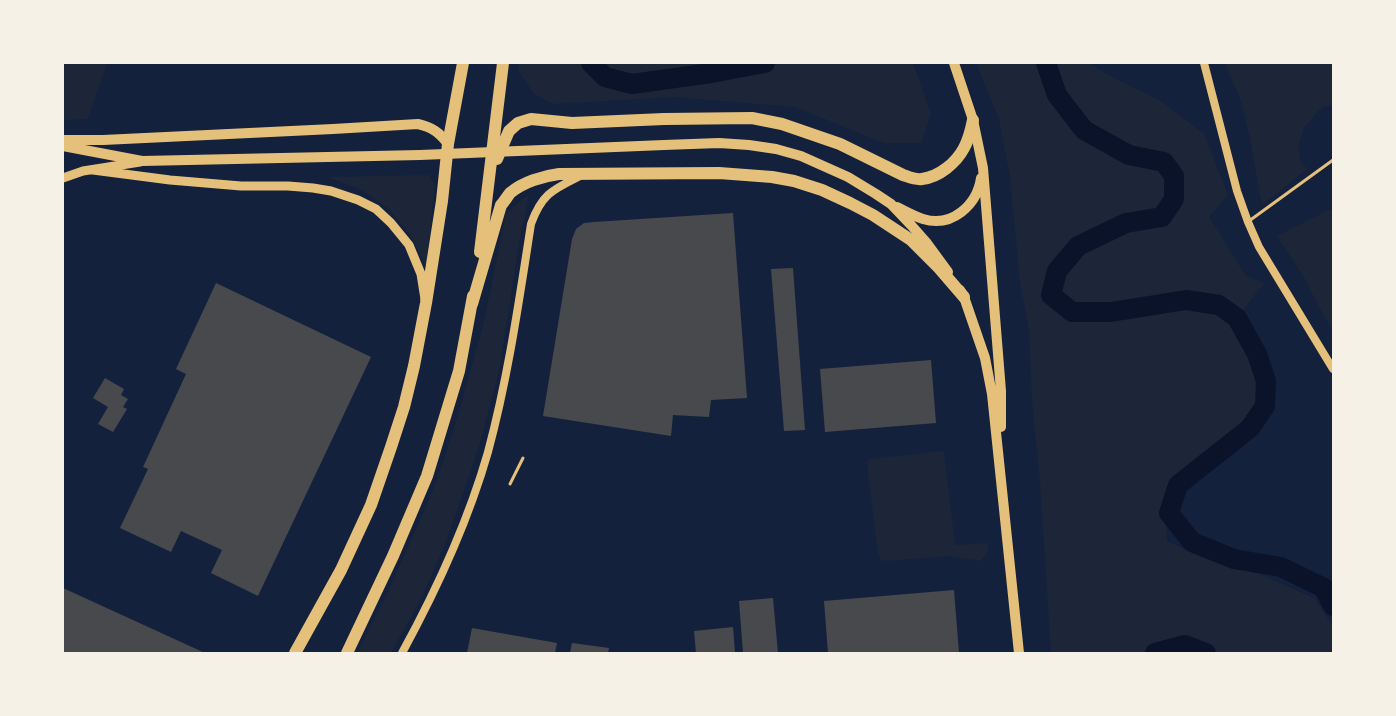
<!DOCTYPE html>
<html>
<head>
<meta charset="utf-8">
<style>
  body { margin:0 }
  #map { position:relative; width:1396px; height:716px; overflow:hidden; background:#14213d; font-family:Quicksand,sans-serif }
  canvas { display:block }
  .frame { position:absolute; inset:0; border:64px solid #f6f1e7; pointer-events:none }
</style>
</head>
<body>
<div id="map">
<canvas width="1396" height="716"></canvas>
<div class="frame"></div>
</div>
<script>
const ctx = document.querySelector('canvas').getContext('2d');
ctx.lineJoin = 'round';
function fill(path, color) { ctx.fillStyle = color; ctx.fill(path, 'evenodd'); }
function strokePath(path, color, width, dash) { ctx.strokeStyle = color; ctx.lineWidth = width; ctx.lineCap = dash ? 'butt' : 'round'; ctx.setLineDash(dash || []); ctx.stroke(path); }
const green = new Path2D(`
  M63 63H107L88 119 63 120Z
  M519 63H913L931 114 921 143H884L795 107 675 97 553 104 534 94 518 70Z
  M976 63H1090L1108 75 1161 101 1204 134 1228 195 1209 217 1246 276 1264 283 1231 326C1264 354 1272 395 1242 427 1229 441 1210 447 1196 458 1184 468 1175 482 1165 493L1167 541 1206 559 1264 576 1314 598 1333 626V653H1051L1040 481 1032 401 1029 329 1020 283 1010 177 999 119Z
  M1225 63H1333V106H1323L1303 129 1299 145 1300 160 1307 169 1262 205 1250 139 1242 103Z
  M428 175 435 184 426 267 411 236 389 209 360 189 327 177Z
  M529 196 520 238 499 371 478 450 446 542 422 597 391 653H357L387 594 418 525 437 480 457 419 483 326 506 214 525 197Z
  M1333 208V331L1319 307 1304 277 1277 236Z
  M944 451 955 545 988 543C988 551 986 555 981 561L949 556 887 561 881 560 878 555 867 463 868 459Z`);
const river = new Path2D(`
  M591 63 605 77 632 84 711 73 765 63
  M1046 63 1057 95 1084 130 1129 155 1164 162 1174 176V199L1162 217 1126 223 1078 246 1057 271 1051 295 1072 312H1111L1186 300 1219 305 1237 318 1257 354 1266 381 1265 406 1250 428 1178 485 1169 513 1192 542 1234 559 1281 567 1324 588 1333 606
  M1155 653 1185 645 1206 653`);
const building = new Path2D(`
  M733 213 747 398 711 400 709 417 673 415 671 436 543 416 572 239 576 229 584 223 594 222Z
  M793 268 805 430 784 431 771 269Z
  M216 283 371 357 258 596 211 573 222 550 181 531 171 552 120 528 148 469 143 467 186 374 176 369Z
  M931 360 936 423 825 432 820 369Z
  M105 378 124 389 121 395 128 399 123 407 127 409 113 432 98 424 108 407 93 398Z
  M63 588 205 653H63Z
  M954 590 959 653H828L824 601Z
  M773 598 778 653H743L739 601Z
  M733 627 735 653H696L694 631Z
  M472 628 557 643 555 653H467Z
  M572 643 609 648 608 653H570Z`);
const service = new Path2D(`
  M1249 221 1333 160
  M510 484 523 458`);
const tertiary = new Path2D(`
  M1204 63 1237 191 1248 222 1259 247 1333 369
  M402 653C437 589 468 522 488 452 508 378 519 301 531 224 542 193 554 189 582 175`);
const secondary = new Path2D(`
  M93 170 170 180 241 186H288L313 188 331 191 358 200 376 209 391 223 409 245 421 274 425 299
  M63 178 83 171 140 162`);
const primary = new Path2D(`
  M954 63 973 120 983 168 1001 391V427
  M63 140H103L333 129 418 124C432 127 440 133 448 144
  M63 146 142 161 420 155 664 145 719 143 749 145 776 149 801 156 848 177 876 194 891 204 911 225 926 242 948 272
  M897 207C905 211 914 216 923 219 952 228 977 205 981 178
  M960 290 964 297 985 358 992 394 1019 653`);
const motorway = new Path2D(`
  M497 159 509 131 518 123 531 119 572 123 664 119 752 118 782 124 840 144 903 175C909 177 915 180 922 179 939 177 956 163 964 148 969 139 971 130 973 120
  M480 252 503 63
  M472 304 501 205C504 202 507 197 510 193 523 182 543 176 559 174L719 173 772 177 794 181 822 190 850 203 873 215 911 240 939 268 964 297
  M295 653 341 570 371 505 391 447 404 407 414 366 426 303 442 201 448 144 463 63
  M347 653 393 556 427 476 459 371 473 296`);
fill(green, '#1d2539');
strokePath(river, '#0b132b', 20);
fill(building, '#48494c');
strokePath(service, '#e5c07b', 3);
strokePath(tertiary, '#e5c07b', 8);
strokePath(secondary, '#e5c07b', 9);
strokePath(primary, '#e5c07b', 10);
strokePath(motorway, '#e5c07b', 12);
</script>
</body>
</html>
